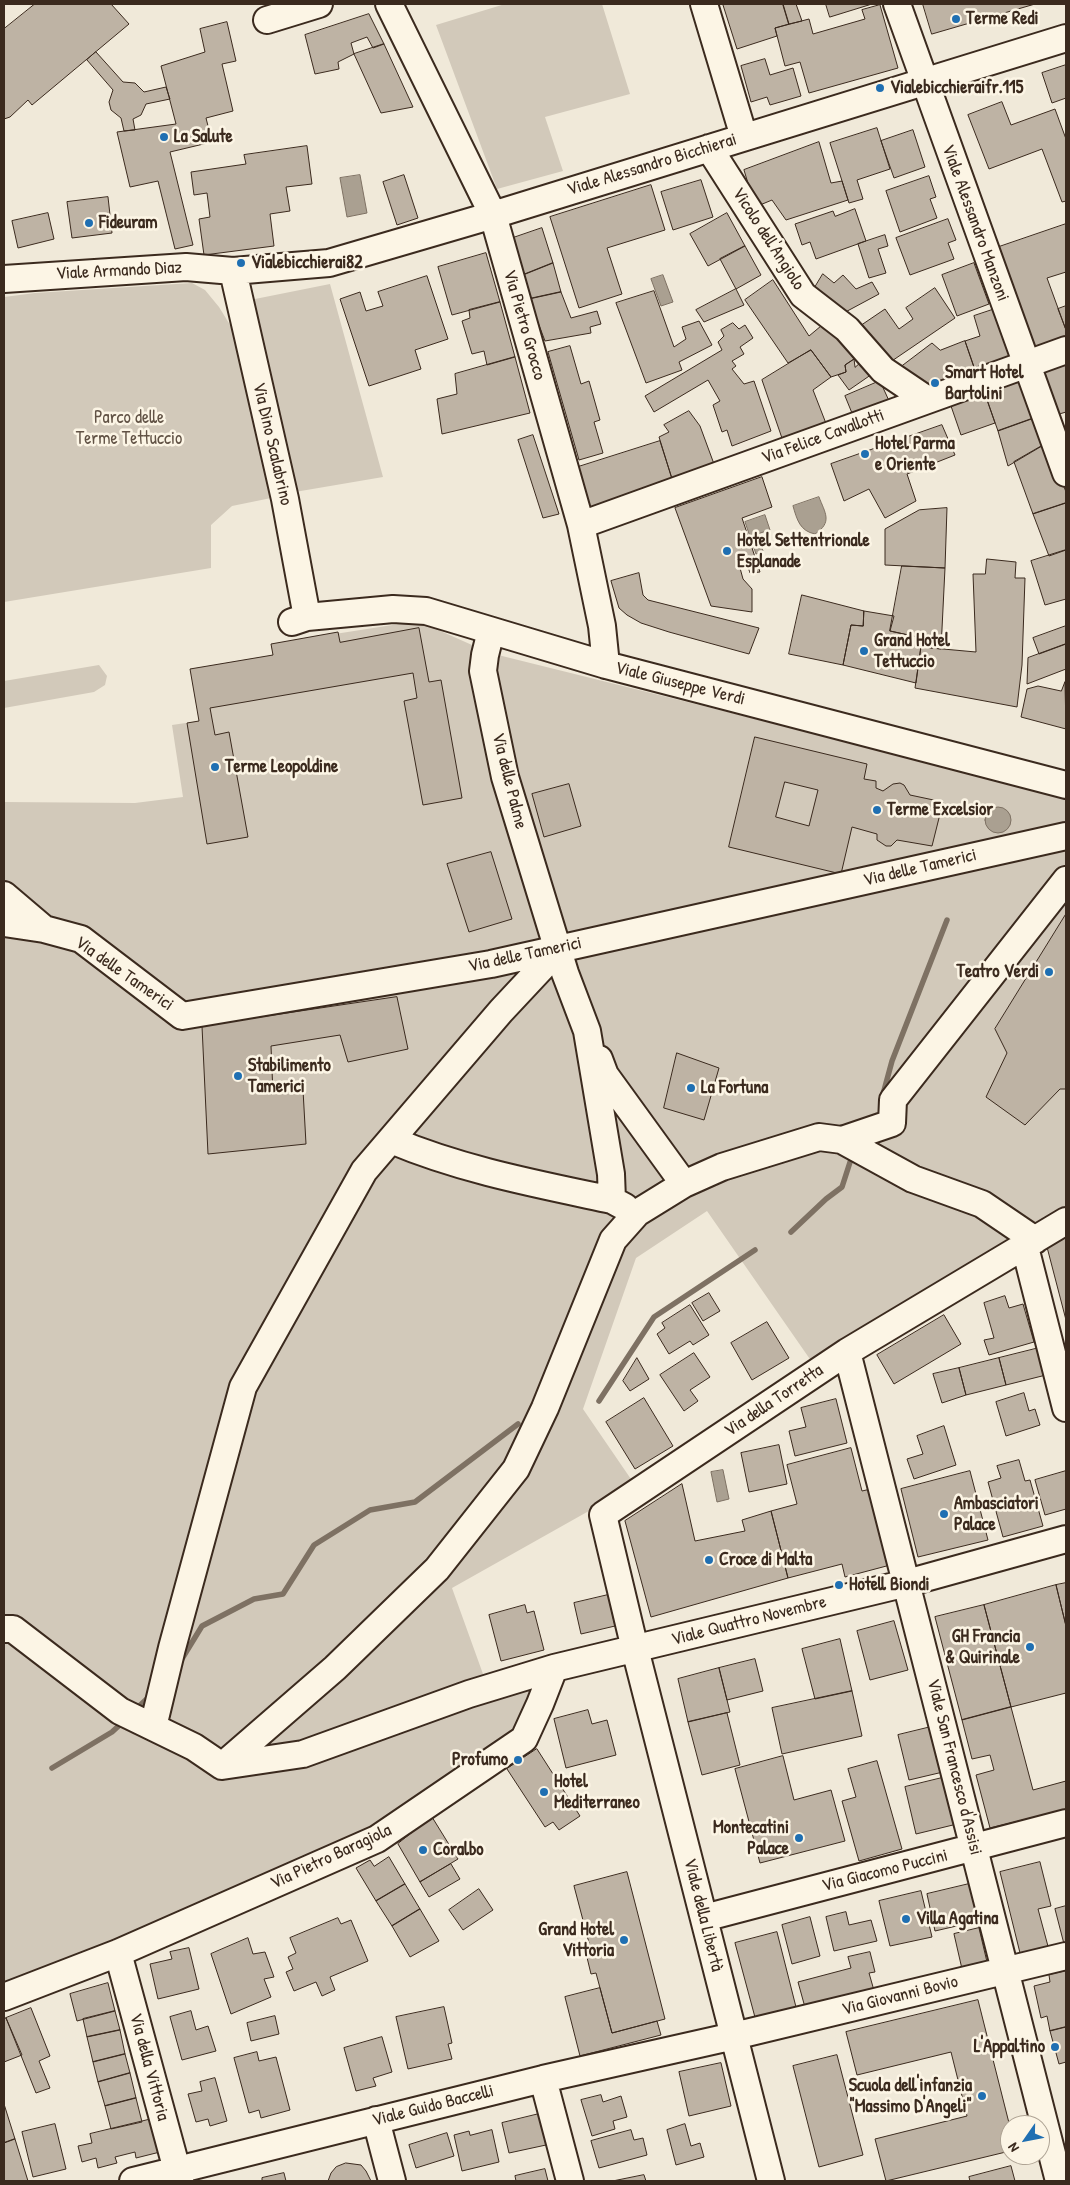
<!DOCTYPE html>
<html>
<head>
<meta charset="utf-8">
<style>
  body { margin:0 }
  #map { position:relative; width:1070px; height:2185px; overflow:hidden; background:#f0e9d9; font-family:"Patrick Hand",sans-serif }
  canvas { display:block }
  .frame { position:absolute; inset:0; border:5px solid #3b2a1e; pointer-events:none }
  .north { position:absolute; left:1000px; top:2115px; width:50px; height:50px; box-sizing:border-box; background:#fcf5e5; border:1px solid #afa495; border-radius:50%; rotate:237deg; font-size:14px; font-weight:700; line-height:20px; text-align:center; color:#3b2a1e }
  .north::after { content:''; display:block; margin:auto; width:18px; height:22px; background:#1f6fb2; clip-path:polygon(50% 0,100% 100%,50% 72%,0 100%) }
</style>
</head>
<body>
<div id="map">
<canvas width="1070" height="2185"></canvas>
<div class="frame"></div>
<div class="north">N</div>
</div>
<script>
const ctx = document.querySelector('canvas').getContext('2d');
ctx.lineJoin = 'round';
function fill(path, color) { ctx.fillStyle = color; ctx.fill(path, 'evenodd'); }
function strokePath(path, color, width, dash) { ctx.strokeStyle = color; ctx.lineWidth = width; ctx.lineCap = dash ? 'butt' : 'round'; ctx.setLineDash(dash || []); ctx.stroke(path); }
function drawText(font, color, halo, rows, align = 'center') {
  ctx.font = font + ' "Patrick Hand",sans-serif'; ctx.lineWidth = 5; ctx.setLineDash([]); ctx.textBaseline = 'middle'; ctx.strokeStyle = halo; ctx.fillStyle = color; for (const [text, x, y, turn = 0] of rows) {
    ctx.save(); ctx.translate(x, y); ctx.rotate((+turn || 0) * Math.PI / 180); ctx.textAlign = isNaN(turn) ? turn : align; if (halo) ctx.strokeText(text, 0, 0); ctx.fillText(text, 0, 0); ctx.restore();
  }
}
const green = new Path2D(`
  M505 4H602L630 94 545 117 563 171 497 189 436 25Z
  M192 283 205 290 219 307 235 333 276 497 232 506 211 525V568L4 602V297L35 293Z
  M330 284 383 477 289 493 250 300Z
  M418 621 490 653 1066 796V1211L814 1365 707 1211 636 1258 583 1409 635 1485 452 1588 483 1674 547 1664 515 1737 374 1833 4 1988V802L135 803 183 797 172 725 199 721 190 669 273 655 271 644Z
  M99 665 107 676 105 685 94 692 4 708V681Z`);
const water = new Path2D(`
  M360 175 367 213 347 217 340 178Z
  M663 275 673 302 661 306 651 279Z
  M819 497C825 513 833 522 815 534 800 531 797 520 793 506Z
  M765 515 770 530 757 534 763 551 756 554 745 522Z
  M985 820a13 13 0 1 1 26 0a13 13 0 1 1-26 0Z
  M723 1470 729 1499 717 1502 711 1472Z`);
const stream = new Path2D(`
  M882 1098 892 1061 947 920
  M791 1232 826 1199 842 1187 852 1156
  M599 1401 654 1317 755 1250
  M180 1662 202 1626 254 1599 283 1594 314 1545 370 1510 415 1502 518 1424
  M134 1711 151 1695
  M52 1768 112 1732 124 1721`);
const building = new Path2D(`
  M35 4H111L129 24 32 105 28 100 10 117 4 119V29Z
  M727 4H783L789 24 775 28 777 36 737 49 723 5Z
  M783 4H796L802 21 789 24Z
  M826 4H872L830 17Z
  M923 4H1035L932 34Z
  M880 5 898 68 809 93 800 62 785 66 775 28 809 19 813 34 865 19 862 10Z
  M369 14 384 44 373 48 367 37 351 43 354 54 338 62 339 69 315 74 305 35Z
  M227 22 236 61 222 64 233 111 206 118 212 142 170 152 193 245 175 249 158 181 130 187 117 132 176 124 161 66 205 52 200 29Z
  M384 44 413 107 381 113 354 54Z
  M96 52 123 82 135 83 144 92 166 87 170 99 146 104 141 115 133 119 135 130 124 131 121 118 111 110 109 102 113 90 87 60Z
  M765 59 770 75 793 68 801 96 770 105 767 97 751 102 741 66Z
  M1066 65V98L1052 103 1042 73Z
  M1002 102 1011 125 1055 109 1066 139V201L1062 202 1042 149 989 169 968 115Z
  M877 128 890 169 857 180 863 199 849 203 830 143Z
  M913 130 925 167 894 178 881 141Z
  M819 142 831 183 842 181 848 200 786 220 772 200 760 205 750 190 744 170Z
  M307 146 312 184 286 187 290 211 270 214 274 246 204 255 199 219 210 217 207 193 194 195 191 172 246 164 244 155Z
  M404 175 418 218 397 225 383 182Z
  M929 176 936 197 930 199 937 218 900 232 886 191Z
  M701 180 713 217 673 230 661 192Z
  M651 185 665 230 607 248 622 294 579 308 550 217Z
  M108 197 112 233 72 238 67 202Z
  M855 209 866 241 816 259 810 242 802 245 795 224 833 211 835 216Z
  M48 213 54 239 18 248 12 221Z
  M727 213 745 246 708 266 690 234Z
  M948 219 956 240 948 243 954 259 910 275 896 238Z
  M1066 224V272L1047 278 1066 330V341L1033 353 996 248Z
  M542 228 553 263 523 275 513 238Z
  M885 235 888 246 878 249 886 273 869 278 858 244Z
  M745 246 761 275 736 289 720 259Z
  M486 253 500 302 452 315 438 267Z
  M553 263 561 292 529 299 523 275Z
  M974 263 989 304 957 316 942 275Z
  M823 274 834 283 843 275 856 289 872 282 879 294 838 316 811 294Z
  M427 276 448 339 415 350 421 369 369 386 340 299 360 292 366 311 383 306 378 292Z
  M773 280 809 336 827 321 854 359 845 365 846 372 831 377 811 350 788 363 745 300Z
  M935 288 955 318 883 367 857 328 885 309 899 329 913 319 906 308Z
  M736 289 744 305 704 322 696 310Z
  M654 291 674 347 686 339 682 327 699 321 712 345 679 362 682 370 646 383 616 303Z
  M561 292 571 318 597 311 601 324 590 327 591 333 545 341 529 299Z
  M500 302 515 357 487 365 484 351 472 354 462 321 470 318 469 310Z
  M1066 306V330L1058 309Z
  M998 308 1016 360 976 373 965 341 980 336 974 316Z
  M733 323 739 329 745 325 753 338 740 347 744 354 732 361 736 366 732 369 744 384 754 381 771 431 732 446 727 430 722 432 713 405 720 401 708 380 654 412 645 396 722 350 718 342 724 336 721 330Z
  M965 341 976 373 923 392 899 368 932 343 940 350Z
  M570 346 581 384 589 381 600 420 594 422 603 453 579 460 548 352Z
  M811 350 831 377 813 390 827 426 784 444 762 380Z
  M515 357 530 413 442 434 437 399 457 394 455 374Z
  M866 358 875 372 849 390 838 375 846 372 845 365 854 359 855 367Z
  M1066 364V412L1056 415 1042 372Z
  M1024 379 1037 417 998 431 985 394Z
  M880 381 890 403 854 418 845 396Z
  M985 394 995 423 961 435 951 406Z
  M689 411 700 426 714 464 673 482 659 437 669 432 664 425Z
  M1037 417 1047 443 1008 466 998 431Z
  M942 425 955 455 907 474 916 501 885 518 869 489 844 501 831 464Z
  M533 435 559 514 543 518 518 440Z
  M660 441 673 482 588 509 575 468Z
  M1047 443 1066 492V503L1033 514 1014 462Z
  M762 477 772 507 742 518 760 572 750 573 744 555 737 557 743 579 752 589V612L711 606 675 508Z
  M1066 503V550L1049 556 1033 514Z
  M947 508 945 568 885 565V529L919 510Z
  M1066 550V599L1045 605 1031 561Z
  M987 559 1016 562 1015 578H1025L1022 665 1017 707 915 688 921 647 976 652 973 574H985Z
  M902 566 945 568 941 649 921 647 922 638 890 631Z
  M639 573 643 595 648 600 759 628 749 654 669 632 641 623 627 615 619 608 611 581Z
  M802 595 864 611 863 626 851 625 843 665 789 654Z
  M864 611 894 616 890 631 922 638 916 683 843 665 851 625 863 626Z
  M1066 626V644L1039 654 1033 638Z
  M419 628 429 682 441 680 462 798 423 805 404 701 417 698 413 673 210 708 215 735 229 732 248 837 207 844 187 723 199 721 190 669 273 655 271 644 338 632 340 642Z
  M1066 644V669L1027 684 1028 658Z
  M1065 682 1066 729 1021 717 1027 689 1038 686 1061 691Z
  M755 737 867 764 864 779 876 781V788L883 791 893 784 900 783 904 785 910 795 943 802 932 846 897 840 891 846H886L877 840V834L852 827 841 874 729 847ZM785 782 818 790 809 826 776 817Z
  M569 784 581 826 544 837 532 794Z
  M491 852 512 919 469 932 447 864Z
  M1066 914V1089H1060L1025 1125 986 1097 1007 1053 995 1029Z
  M397 997 408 1049 348 1062 340 1035 271 1046 273 1094 303 1090 306 1144 208 1154 202 1026Z
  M677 1053 719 1068 704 1120 664 1108Z
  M1066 1236V1320L1047 1247Z
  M709 1293 720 1311 703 1321 692 1303Z
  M1005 1296 1009 1308 1023 1304 1034 1342 989 1355 984 1340 994 1338 984 1303Z
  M690 1305 709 1335 693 1345 690 1341 669 1354 657 1334 665 1328 662 1323Z
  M944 1315 961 1344 894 1384 877 1355Z
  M767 1322 789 1358 752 1380 731 1343Z
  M1039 1348 1046 1375 1006 1385 999 1358Z
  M694 1353 710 1377 690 1390 698 1401 684 1411 660 1375Z
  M637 1358 649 1379 630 1391 623 1381Z
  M999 1358 1006 1385 966 1395 959 1368Z
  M959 1368 966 1395 942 1403 933 1374Z
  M1024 1393 1029 1411 1035 1409 1040 1425 1006 1436 996 1402Z
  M644 1398 673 1446 635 1469 606 1422Z
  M836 1399 847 1443 795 1456 789 1431 806 1427 801 1408Z
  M944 1426 956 1465 914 1479 907 1459 923 1454 917 1436Z
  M779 1445 787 1484 749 1492 741 1453Z
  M851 1448 862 1491 875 1488 894 1564 845 1577 842 1564 788 1578 771 1511 797 1504 787 1465Z
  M1019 1460 1025 1481 1030 1480 1043 1526 1003 1537 988 1482 1001 1478 997 1466Z
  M970 1471 988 1540 918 1557 901 1489Z
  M1066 1471V1509L1045 1515 1035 1480Z
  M682 1484 695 1541 745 1531 742 1520 771 1511 788 1578 651 1617 625 1521Z
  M1066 1583V1626L1056 1585Z
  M1056 1585 1066 1626V1693L1011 1707 984 1605Z
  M608 1595 615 1626 581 1634 574 1603Z
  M525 1605 527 1613 534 1611 544 1650 501 1661 489 1615Z
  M984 1605 1011 1707 962 1720 935 1617Z
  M894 1621 908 1670 870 1680 857 1631Z
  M840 1639 852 1691 815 1699 802 1649Z
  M755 1659 763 1691 727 1700 719 1668Z
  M719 1668 730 1712 688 1722 678 1679Z
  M852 1691 862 1736 782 1754 772 1708Z
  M1011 1707 1033 1790 1066 1781V1815L1036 1822 1035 1817 990 1828 976 1775 994 1770 990 1755 972 1759 962 1720Z
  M588 1710 592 1724 607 1720 616 1755 566 1768 554 1719Z
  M727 1713 740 1765 702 1775 688 1722Z
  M931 1727 943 1772 909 1780 898 1735Z
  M537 1749 580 1816 559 1830 553 1822 545 1827 507 1769Z
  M783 1756 794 1800 831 1790 845 1841 760 1863 735 1769Z
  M877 1761 902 1849 859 1861 842 1801 856 1797 848 1769Z
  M946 1777 957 1824 916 1834 905 1787Z
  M432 1817 458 1859 420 1882 398 1844Z
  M389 1857 405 1884 376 1901 356 1868 370 1860 374 1866Z
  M1040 1862 1051 1906 1038 1909 1049 1950 1021 1957 1000 1872Z
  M451 1864 460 1879 429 1897 420 1882Z
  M627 1872 665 2019 612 2033 596 1973 591 1974 584 1945 589 1943 574 1886Z
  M405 1884 420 1909 392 1926 376 1901Z
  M969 1884 978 1921 935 1931 927 1894Z
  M479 1889 493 1910 463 1930 449 1910Z
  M921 1891 932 1937 890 1946 879 1901Z
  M1066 1906V1943L1064 1944 1055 1909Z
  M420 1909 439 1941 410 1957 392 1926Z
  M846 1912 849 1925 871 1920 877 1941 834 1951 826 1917Z
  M810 1917 820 1956 792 1964 782 1925Z
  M338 1918 341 1924 351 1920 368 1961 330 1977 335 1990 322 1996 316 1982 294 1991 286 1972 293 1969 288 1957 296 1953 290 1938Z
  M979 1928 987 1962 962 1969 954 1934Z
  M777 1932 797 2011 756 2021 735 1943Z
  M248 1938 253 1954 265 1952 274 1977 264 1979 271 1997 231 2014 211 1954Z
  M189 1948 199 1989 158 1999 150 1964 172 1959 170 1952Z
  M870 1952 875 1972 869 1973 875 1994 806 2011 798 1982 851 1968 848 1957Z
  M1066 1971V2027L1050 2031 1047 2016 1041 2018 1034 1986 1050 1982 1049 1975Z
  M108 1983 115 2011 77 2021 70 1994Z
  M600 1988 612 2033 657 2021 661 2035 580 2056 565 1997Z
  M978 2000 1010 2127V2151L886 2181 875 2139 967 2116 951 2052 857 2075 846 2032Z
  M444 2007 452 2043 448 2044 452 2059 408 2069 396 2017Z
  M31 2008 50 2056 39 2061 50 2088 36 2093 6 2018Z
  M115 2011 120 2030 87 2037 83 2019Z
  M191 2011 196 2030 208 2026 216 2051 182 2060 170 2017Z
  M275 2016 279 2034 251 2041 247 2023Z
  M6 2018 22 2055 4 2062V2020Z
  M1066 2027V2062L1059 2064 1050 2031Z
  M120 2030 125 2054 93 2062 87 2037Z
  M382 2037 392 2072 373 2078 376 2086 356 2091 344 2048Z
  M257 2052 259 2061 276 2057 290 2110 261 2118 259 2110 249 2113 234 2058Z
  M125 2054 130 2073 98 2082 93 2062Z
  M837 2055 863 2155 819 2167 793 2066Z
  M721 2063 731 2106 689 2116 679 2072Z
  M130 2073 136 2098 105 2106 98 2082Z
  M215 2078 227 2121 210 2126 208 2119 196 2122 188 2094 202 2091 200 2082Z
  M601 2095 603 2102 621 2096 627 2117 613 2121 615 2129 592 2136 581 2100Z
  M136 2098 142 2122 111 2129 105 2106Z
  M4 2104 15 2139 4 2143Z
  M539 2114 546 2145 509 2153 502 2123Z
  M152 2119 160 2152 136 2158 135 2152 115 2157 117 2163 98 2168 96 2158 82 2162 78 2146 92 2143 90 2134Z
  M55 2124 66 2169 33 2177 22 2132Z
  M685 2124 691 2146 700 2143 704 2157 676 2165 667 2130Z
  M492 2130 499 2162 462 2171 454 2135 469 2131 470 2135Z
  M631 2130 634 2140 643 2138 647 2155 599 2168 591 2141Z
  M447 2133 454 2156 416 2168 409 2145Z
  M15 2139 28 2181H4V2143Z
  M346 2163 361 2165 366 2171 371 2181H328L331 2173 336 2167Z
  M1011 2166 1015 2181H970L969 2177Z
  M545 2169 548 2181H516L515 2176Z
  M284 2173 286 2181H262V2178Z
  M644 2175 646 2181H613Z`);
const minor = new Path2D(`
  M389 4 493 215 581 525 602 626 606 665
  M704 4 744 137
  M897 4 1066 473
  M267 20 319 4
  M709 148 803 295 847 329 883 370 926 399
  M233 271 285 499 307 617
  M4 279 186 267 233 271 329 263 493 215 1066 38
  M581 525 1066 350
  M292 622 307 617 393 609 426 611 606 665 1066 785
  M491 631 485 655 483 671 505 777 565 973 587 1031 611 1174 612 1200
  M4 895 44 929
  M4 923 44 929 81 939 182 1016 491 964 1066 836
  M599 1059 605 1075 684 1184
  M391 1140C462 1170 537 1184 612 1200L625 1207
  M842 1140 913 1179 982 1204 1035 1240
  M1025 1247 1066 1408
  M847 1352 1059 2181
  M4 1629H13L120 1711 194 1747 222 1766 335 1668 437 1569 516 1469 545 1408 613 1240 637 1213 684 1184 722 1167 819 1137 842 1140 892 1123 893 1100 1066 880
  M153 1727 172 1648 243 1387 364 1171 501 1011 559 949
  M222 1766 303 1754 469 1694 554 1668
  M704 1918 1066 1823
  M118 1953 180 2181
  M4 1997 118 1953 377 1839 524 1739 540 1704 554 1668 907 1583 1066 1539
  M543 2079 570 2181
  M376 2120 392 2181
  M133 2181 543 2079 734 2036 1066 1956
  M771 2181 635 1649 603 1515 847 1352 1066 1221`);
const markers = [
  [956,19,5,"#1f6fb2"],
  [880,88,5,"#1f6fb2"],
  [164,137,5,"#1f6fb2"],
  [89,223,5,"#1f6fb2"],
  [241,263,5,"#1f6fb2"],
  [935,383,5,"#1f6fb2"],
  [865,454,5,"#1f6fb2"],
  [727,551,5,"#1f6fb2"],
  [864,651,5,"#1f6fb2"],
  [215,767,5,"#1f6fb2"],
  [877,810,5,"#1f6fb2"],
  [1049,972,5,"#1f6fb2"],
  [238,1076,5,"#1f6fb2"],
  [691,1088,5,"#1f6fb2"],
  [944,1514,5,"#1f6fb2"],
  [709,1560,5,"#1f6fb2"],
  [839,1585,5,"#1f6fb2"],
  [1030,1647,5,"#1f6fb2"],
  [518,1760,5,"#1f6fb2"],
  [544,1792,5,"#1f6fb2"],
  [799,1838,5,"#1f6fb2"],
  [423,1850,5,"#1f6fb2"],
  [906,1919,5,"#1f6fb2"],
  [624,1940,5,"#1f6fb2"],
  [1055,2047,5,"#1f6fb2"],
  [982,2096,5,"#1f6fb2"]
];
const poiNames = [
  ["Terme Redi",966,19],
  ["Vialebicchieraifr.115",890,88],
  ["La Salute",174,137],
  ["Fideuram",99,223],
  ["Vialebicchierai82",251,263],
  ["Smart Hotel",945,373],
  ["Bartolini",945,394],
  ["Hotel Parma",875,444],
  ["e Oriente",875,465],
  ["Hotel Settentrionale",737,541],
  ["Esplanade",737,562],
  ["Grand Hotel",874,641],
  ["Tettuccio",874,662],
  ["Terme Leopoldine",225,767],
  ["Terme Excelsior",887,810],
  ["Teatro Verdi",1039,972,"right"],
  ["Stabilimento",248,1066],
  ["Tamerici",248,1087],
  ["La Fortuna",701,1088],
  ["Ambasciatori",954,1504],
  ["Palace",954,1525],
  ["Croce di Malta",719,1560],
  ["Hotell Biondi",849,1585],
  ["GH Francia",1020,1637,"right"],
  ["& Quirinale",1020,1658,"right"],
  ["Profumo",508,1760,"right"],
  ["Hotel",554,1782],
  ["Mediterraneo",554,1803],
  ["Montecatini",789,1828,"right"],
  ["Palace",789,1849,"right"],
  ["Coralbo",433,1850],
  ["Villa Agatina",916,1919],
  ["Grand Hotel",614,1930,"right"],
  ["Vittoria",614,1951,"right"],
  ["L'Appaltino",1045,2047,"right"],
  ["Scuola dell'infanzia",972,2086,"right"],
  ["\"Massimo D'Angeli\"",972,2107,"right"]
];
const streetNames = [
  ["Viale Alessandro Bicchierai",652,165,-17],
  ["Viale Alessandro Manzoni",975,223,70],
  ["Vicolo dell'Angiolo",768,239,57],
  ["Viale Armando Diaz",119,271,-3],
  ["Via Pietro Grocco",524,325,74],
  ["Via Felice Cavallotti",823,437,-20],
  ["Via Dino Scalabrino",272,444,77],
  ["Viale Giuseppe Verdi",680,684,14],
  ["Via delle Palme",509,781,76],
  ["Via delle Tamerici",920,868,-13],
  ["Via delle Tamerici",525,955,-12],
  ["Via delle Tamerici",124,974,35],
  ["Via della Torretta",774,1401,-34],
  ["Viale Quattro Novembre",749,1621,-14],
  ["Viale San Francesco d'Assisi",954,1767,76],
  ["Via Pietro Baragiola",331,1857,-25],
  ["Via Giacomo Puccini",885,1871,-14],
  ["Viale della Libertà",703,1915,76],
  ["Via Giovanni Bovio",900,1996,-14],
  ["Via della Vittoria",149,2067,75],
  ["Viale Guido Baccelli",433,2106,-14]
];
const parkNames = [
  ["Parco delle",129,418],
  ["Terme Tettuccio",129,439]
];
fill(green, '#d2c9ba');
fill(water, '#aaa091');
strokePath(water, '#7e7163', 1);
strokePath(stream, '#7e7163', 5.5);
fill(building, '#beb3a4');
strokePath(building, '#3b2a1e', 1);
strokePath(minor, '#3b2a1e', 30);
strokePath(minor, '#fcf5e5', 26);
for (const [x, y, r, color] of markers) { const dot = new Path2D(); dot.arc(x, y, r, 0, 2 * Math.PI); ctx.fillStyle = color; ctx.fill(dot); strokePath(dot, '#fcf5e5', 2); }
drawText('bold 18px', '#3b2a1e', '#fcf5e5', poiNames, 'left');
drawText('18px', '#3b2a1e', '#fcf5e5', streetNames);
drawText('18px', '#615245', '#fcf5e5', parkNames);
</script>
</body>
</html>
